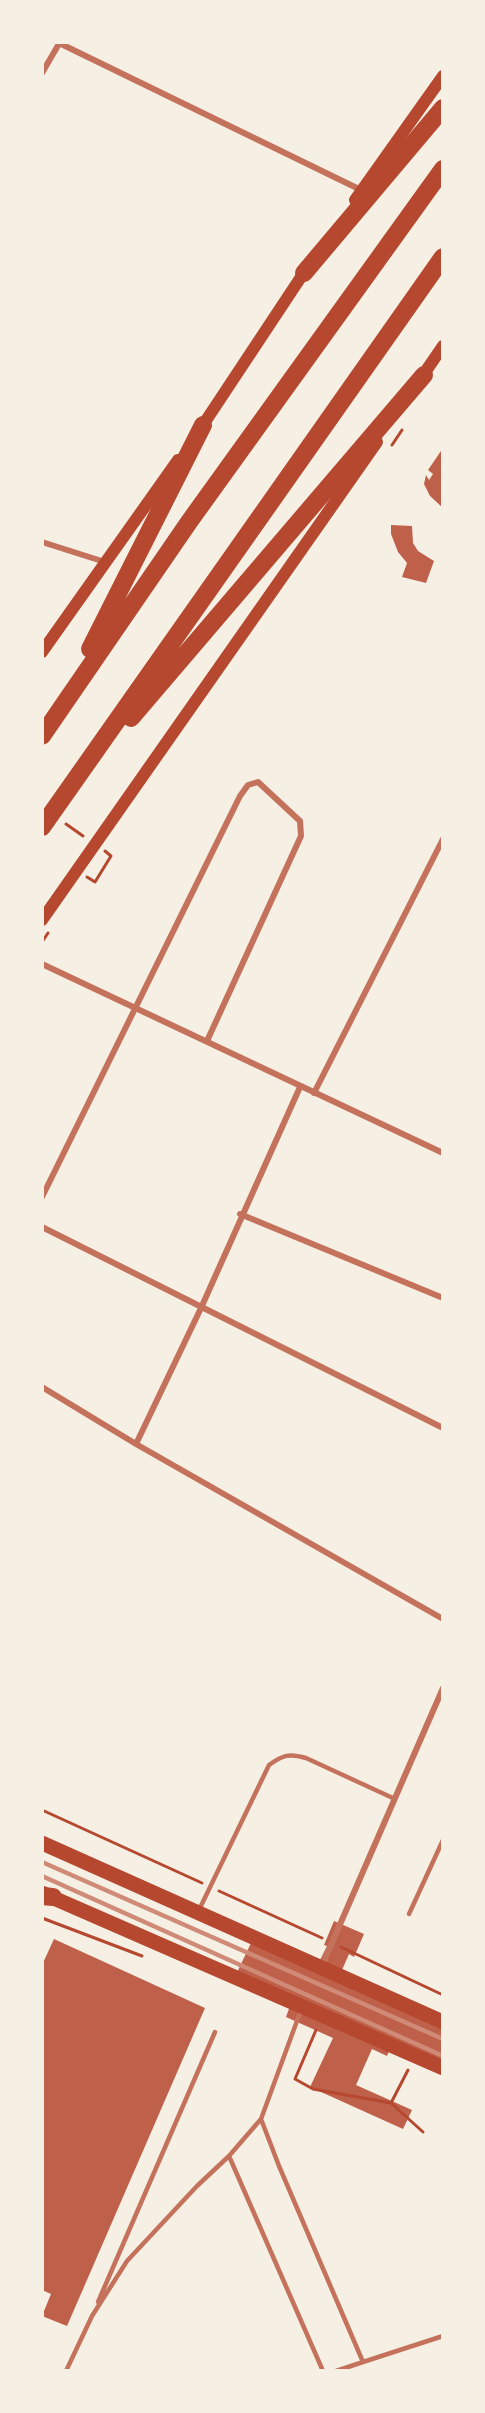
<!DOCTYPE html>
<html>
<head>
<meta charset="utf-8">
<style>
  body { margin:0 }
  #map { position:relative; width:485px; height:2413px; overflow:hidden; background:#f6efe4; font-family:"Titillium Web",sans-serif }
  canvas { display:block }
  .frame { position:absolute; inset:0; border:44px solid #f6efe4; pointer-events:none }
</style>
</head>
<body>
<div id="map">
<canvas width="485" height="2413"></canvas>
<div class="frame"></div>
</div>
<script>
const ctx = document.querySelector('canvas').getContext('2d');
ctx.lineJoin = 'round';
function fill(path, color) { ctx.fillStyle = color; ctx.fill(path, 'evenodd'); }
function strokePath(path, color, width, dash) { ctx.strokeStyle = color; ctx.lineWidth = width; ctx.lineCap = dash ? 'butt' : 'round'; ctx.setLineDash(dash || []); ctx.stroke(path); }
const building = new Path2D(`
  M443 448V508L430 496 424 484 426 475 429 480 433 474 428 470Z
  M391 525 412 526 413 543 418 551 434 561 426 583 402 577 407 563 398 552 391 534Z
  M334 1921 364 1934 354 1957 349 1954 342 1970 443 2027V2073L390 2049 387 2056 372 2049 356 2085 412 2110 403 2129 310 2087 333 2038 286 2017 290 2006 233 1981 251 1943 320 1960 327 1946 324 1945Z
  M54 1939 205 2008 67 2326 42 2316 51 2294 42 2290V1965Z`);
const path = new Path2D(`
  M392 445 402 430
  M66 824 83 836
  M87 877 95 882 111 856 105 851
  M42 942 48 933
  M42 1810 202 1883
  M219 1891 322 1938
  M42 1918 142 1956
  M341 1947 443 1995
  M316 2030 295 2079 313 2089 391 2103 423 2132
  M391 2103 408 2070`);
const service = new Path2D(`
  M199 1910 269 1765C283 1755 289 1753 306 1758L395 1799
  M409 1914 443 1840
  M261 2119 279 2166 363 2362 443 2336
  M229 2156 323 2371
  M98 2302 215 2032
  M66 2371 92 2316 127 2261 197 2186 229 2156 261 2119 301 2010
  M336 2371 363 2362`);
const minor = new Path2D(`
  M59 43 361 190
  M42 73 60 42
  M42 542 105 562
  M42 964 443 1153
  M314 1093 443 839
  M42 1197 240 796 248 785 258 782 300 821 301 836 207 1041
  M240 1214 443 1298
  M42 1227 443 1428
  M42 1387 136 1444 443 1619
  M136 1444 201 1308 300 1087
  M321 1968 443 1688`);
const secondary = new Path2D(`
  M355 200 443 76
  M419 381 443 346
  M199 431 307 268
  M42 652 178 460
  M42 920 377 442`);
const primary = new Path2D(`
  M42 1843 443 2022
  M42 1893 443 2068`);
const motorway = new Path2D(`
  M304 273 443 108
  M90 649 203 425
  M131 718 424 375
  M42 736 189 522 443 169
  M42 827 443 257
  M42 1896 53 1897`);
const rail = new Path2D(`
  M42 1862 443 2039
  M42 1876 443 2056`);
fill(building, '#bf614a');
strokePath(path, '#b5482f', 3);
strokePath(service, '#c5725c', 4.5);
strokePath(minor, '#c5725c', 6);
strokePath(secondary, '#b5482f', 12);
strokePath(primary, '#b5482f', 15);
strokePath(motorway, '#b5482f', 18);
strokePath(rail, '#cf8b77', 4.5);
</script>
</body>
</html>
